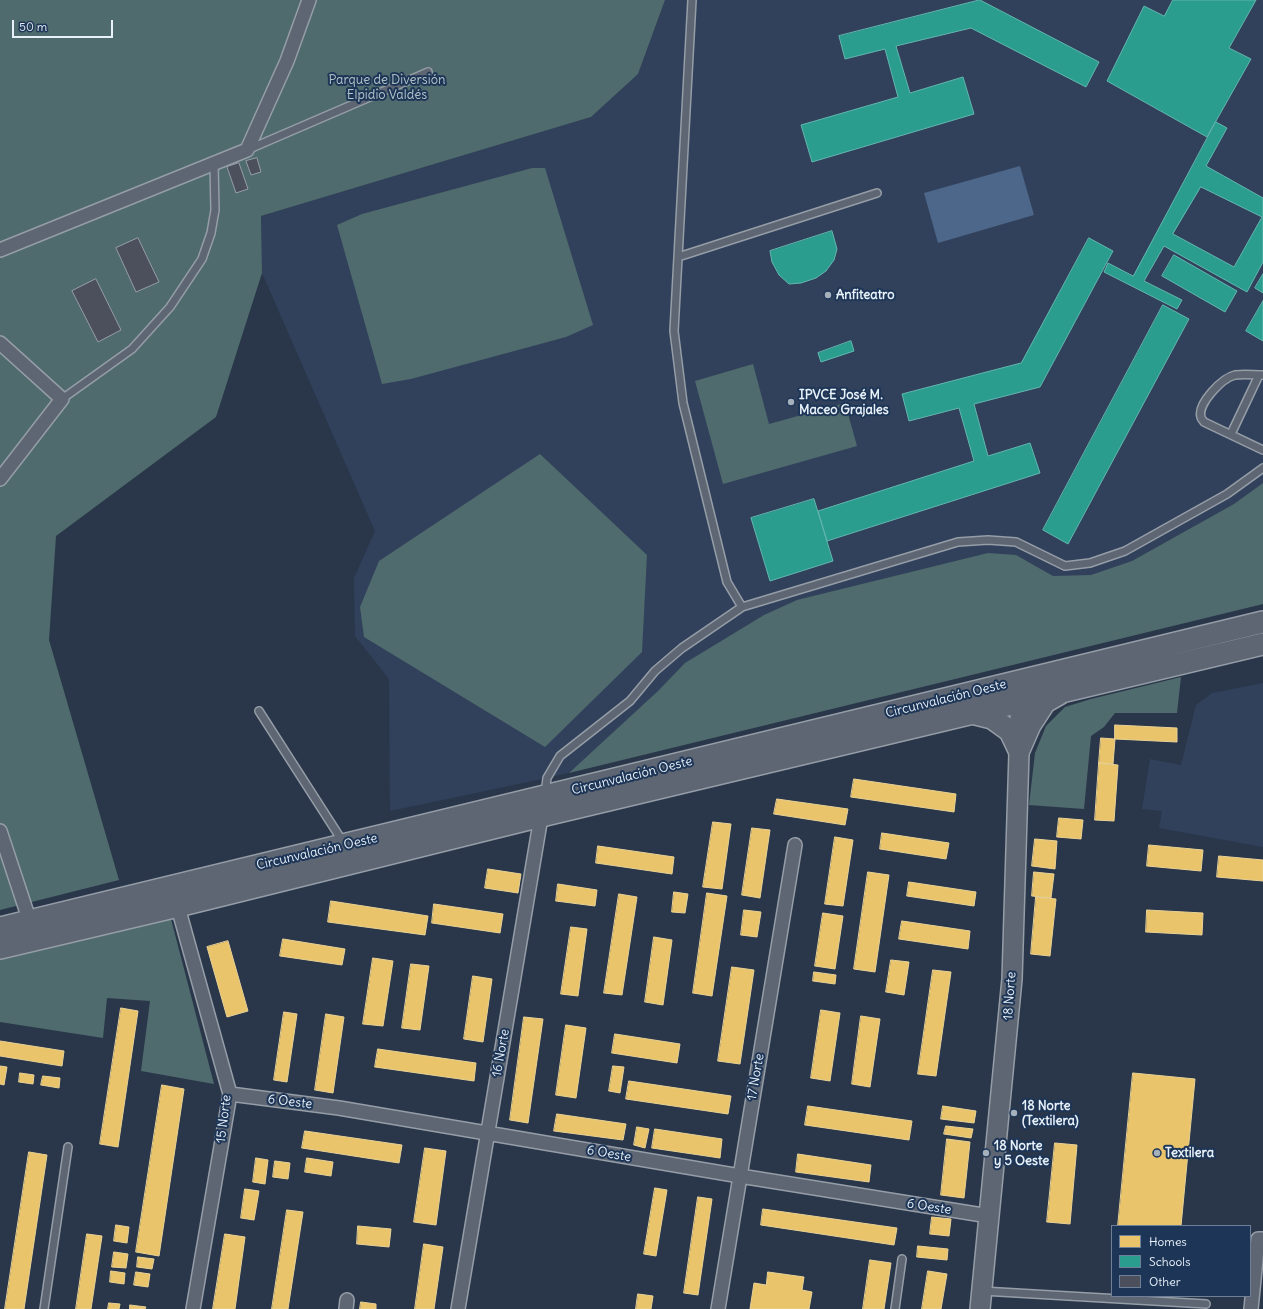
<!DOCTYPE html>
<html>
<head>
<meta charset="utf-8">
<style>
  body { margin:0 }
  #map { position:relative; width:1263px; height:1309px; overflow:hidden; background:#2a374a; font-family:Delius,sans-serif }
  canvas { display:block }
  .legend { position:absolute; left:1111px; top:1225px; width:140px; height:72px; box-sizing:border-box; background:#1d3557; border:1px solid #6e8097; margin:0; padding:5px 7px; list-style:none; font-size:12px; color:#e8f1f8 }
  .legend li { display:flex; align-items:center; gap:8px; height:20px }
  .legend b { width:20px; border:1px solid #6e8097 }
  .scale { position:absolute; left:12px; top:20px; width:101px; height:18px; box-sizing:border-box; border:2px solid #e8f1f8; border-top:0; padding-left:5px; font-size:12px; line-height:14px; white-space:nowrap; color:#e8f1f8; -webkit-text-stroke:3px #1d3557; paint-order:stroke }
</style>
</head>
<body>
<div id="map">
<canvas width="1263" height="1309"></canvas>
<ul class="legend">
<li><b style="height:11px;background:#e9c46a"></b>Homes</li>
<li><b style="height:11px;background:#2a9d8f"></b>Schools</li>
<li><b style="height:11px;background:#4c505c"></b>Other</li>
</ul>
<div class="scale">50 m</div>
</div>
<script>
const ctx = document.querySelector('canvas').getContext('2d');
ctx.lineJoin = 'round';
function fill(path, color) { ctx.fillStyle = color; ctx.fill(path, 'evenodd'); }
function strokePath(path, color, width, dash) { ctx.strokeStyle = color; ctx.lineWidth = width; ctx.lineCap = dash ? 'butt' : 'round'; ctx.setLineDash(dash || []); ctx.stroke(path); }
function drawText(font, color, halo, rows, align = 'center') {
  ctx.font = font + ' Delius,sans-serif'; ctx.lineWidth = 4; ctx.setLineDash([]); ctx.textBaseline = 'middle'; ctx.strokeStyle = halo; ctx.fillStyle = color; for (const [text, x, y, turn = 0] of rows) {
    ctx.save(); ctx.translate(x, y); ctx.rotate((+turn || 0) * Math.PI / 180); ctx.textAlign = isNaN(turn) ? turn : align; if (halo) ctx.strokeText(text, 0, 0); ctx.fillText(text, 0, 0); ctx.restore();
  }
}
const built = new Path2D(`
  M665 0H1263V604L547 778 390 811 389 679 355 636 354 578 375 531 262 273 261 216 591 117 638 74Z
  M1263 683V847L1159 828 1162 811 1142 809 1150 759 1181 765 1196 705 1212 693Z`);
const green = new Path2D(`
  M0 0H665L638 74 591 117 261 216 262 273 216 417 56 536 49 640 119 880 0 910Z
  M532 168H545L593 325 566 337 411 379 382 384 337 225 362 214Z
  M753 364 769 424 845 403 857 446 723 484 695 381Z
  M540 454 647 555 642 652 545 747 364 637 360 607 379 561Z
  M1263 483V604L569 773 658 691 685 663 764 615 797 600 988 553 1016 555 1053 576 1091 575 1132 561 1234 504Z
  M1181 677 1177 713H1115L1104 727 1091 736 1084 809 1029 805 1035 753 1046 726 1065 707 1091 699Z
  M171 919 214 1084 141 1071 150 1001 107 998 103 1038 0 1022V960Z`);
const water = new Path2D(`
  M1020 166 1034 215 938 243 924 193Z`);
const homes = new Path2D(`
  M1115 725 1177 728V742L1115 739Z
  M1101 738 1115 739 1113 764 1099 763Z
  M1099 763 1118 765 1114 821 1095 820Z
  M854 779 956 794 954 812 851 797Z
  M777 799 848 809 845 825 774 814Z
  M1059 818 1083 820 1081 839 1057 837Z
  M713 822 731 824 722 889 703 887Z
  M752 828 770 830 760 898 742 895Z
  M882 833 949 843 946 859 880 849Z
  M835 837 853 840 843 906 825 904Z
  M1035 839 1057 841 1055 869 1032 866Z
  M1149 845 1203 850 1201 871 1147 866Z
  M598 846 674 857 672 874 596 863Z
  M1219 856 1263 860V881L1217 877Z
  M488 869 521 874 518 893 485 888Z
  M868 872 889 875 875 972 854 969Z
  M1034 872 1054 874 1051 898 1032 896Z
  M909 882 976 892 974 906 907 896Z
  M558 884 597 890 595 906 556 901Z
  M674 892 688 894 685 913 672 912Z
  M707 893 727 896 712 996 693 993Z
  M619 894 637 897 622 995 604 993Z
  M1036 897 1056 899 1050 956 1031 954Z
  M331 901 428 916 425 935 328 922Z
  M434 904 503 914 500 933 432 923Z
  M744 910 761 912 757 937 741 935Z
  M1147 910 1203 913 1202 935 1146 932Z
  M823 913 843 916 835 969 815 966Z
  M902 921 970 931 968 949 899 939Z
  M571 927 587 929 578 996 561 994Z
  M654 937 672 940 663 1005 645 1002Z
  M283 939 345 949 342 965 280 956Z
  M228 941 248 1011 227 1017 207 947Z
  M373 958 393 961 383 1026 363 1024Z
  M891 960 909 962 904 995 886 992Z
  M411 964 429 966 420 1030 402 1028Z
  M732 967 754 970 740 1064 718 1061Z
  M933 970 951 972 936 1076 918 1074Z
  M814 972 836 975 835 984 813 981Z
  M473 976 492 979 483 1042 464 1039Z
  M121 1008 138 1011 118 1147 100 1144Z
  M821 1010 840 1013 830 1081 811 1078Z
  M284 1012 297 1014 287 1082 274 1080Z
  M326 1014 344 1017 333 1093 315 1090Z
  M861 1016 880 1019 870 1087 852 1084Z
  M524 1017 543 1019 528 1123 510 1120Z
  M566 1025 586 1028 576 1098 556 1095Z
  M615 1034 680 1044 677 1063 612 1053Z
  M0 1041 64 1051 62 1066 0 1056Z
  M378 1049 476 1063 474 1081 375 1067Z
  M0 1066 7 1067 4 1085 0 1084Z
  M613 1066 624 1067 620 1093 609 1091Z
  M20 1073 34 1075 33 1084 19 1082Z
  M1133 1073 1195 1079 1181 1226H1118Z
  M43 1076 60 1078 59 1088 41 1085Z
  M629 1081 731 1096 728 1114 626 1099Z
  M162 1085 184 1089 159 1256 136 1252Z
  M808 1106 912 1121 909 1140 805 1125Z
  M943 1106 976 1111 974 1123 941 1119Z
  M557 1114 626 1124 623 1140 554 1131Z
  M946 1126 973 1129 971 1138 944 1134Z
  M637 1127 649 1129 645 1148 634 1145Z
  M655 1129 722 1139 720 1158 652 1148Z
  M305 1131 402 1145 399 1163 302 1148Z
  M947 1139 970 1142 964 1198 941 1195Z
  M1055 1143 1077 1145 1070 1224 1047 1222Z
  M425 1148 446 1151 436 1225 414 1222Z
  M29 1152 47 1155 24 1309H5Z
  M798 1154 871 1165 869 1182 796 1172Z
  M256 1158 268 1160 265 1184 253 1182Z
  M307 1158 333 1162 331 1176 305 1172Z
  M275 1161 290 1163 288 1179 273 1177Z
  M655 1188 667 1190 656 1256 644 1254Z
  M245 1189 259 1191 254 1220 241 1218Z
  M698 1197 712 1199 698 1295 684 1293Z
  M763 1209 897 1228 894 1245 761 1225Z
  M287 1210 303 1212 288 1309H272Z
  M932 1217 951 1219 949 1236 930 1234Z
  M116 1225 129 1227 127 1243 114 1241Z
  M358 1226 391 1229 389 1247 357 1244Z
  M87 1234 102 1236 91 1309H76Z
  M225 1234 245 1237 235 1309H213Z
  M424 1244 443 1247 434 1309H415Z
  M918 1246 948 1249 947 1260 917 1257Z
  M114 1252 128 1254 126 1268 112 1267Z
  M138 1257 154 1259 152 1269 137 1267Z
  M870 1260 891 1263 884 1309H863Z
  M111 1271 125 1273 124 1284 110 1282Z
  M928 1271 947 1274 941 1309H922Z
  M136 1272 150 1274 148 1287 134 1285Z
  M768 1272 804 1277 802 1290 812 1292 809 1309H750L754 1283 766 1285Z
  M638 1294 653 1296 651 1309H636Z
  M361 1302 376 1304V1309H360Z
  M109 1303 120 1304 119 1309H108Z
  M130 1305 146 1307 145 1309H130Z`);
const schools = new Path2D(`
  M980 0 1099 62 1086 87 971 28 896 46 910 93 963 77 974 114 812 162 801 125 898 97 885 49 845 59 839 36Z
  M1173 0H1256L1229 48 1251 59 1207 137 1107 81 1144 6 1164 16Z
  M1216 122 1227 128 1206 166 1263 198V262L1247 292 1164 246 1144 281 1182 300 1177 309 1104 272 1108 263 1133 276ZM1201 187 1262 217 1234 267 1173 234Z
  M832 231 837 249 834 260 826 271 816 278 801 283 789 284 779 275 772 262 770 251Z
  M1089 238 1113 251 1040 387 974 404 988 456 1030 443 1040 473 827 541 818 511 974 461 959 408 909 421 902 394 1021 363Z
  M1174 255 1237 291 1225 312 1162 276Z
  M1263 274V293L1255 288Z
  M1263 301V341L1246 331Z
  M1163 305 1189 319 1068 544 1043 530Z
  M851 341 854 351 821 362 818 353Z
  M814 499 833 561 770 581 751 518Z`);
const building = new Path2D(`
  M257 158 261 172 251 175 246 161Z
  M239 163 248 189 236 193 227 167Z
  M138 238 159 282 136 292 116 248Z
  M96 279 121 330 98 342 72 291Z`);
const service = new Path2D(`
  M692 0 674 331 683 403 727 582 742 607
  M247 150 428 72
  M678 257 877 193
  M1263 375C1254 375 1244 374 1235 375 1222 378 1197 404 1201 417 1201 419 1203 420 1204 422L1263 450
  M62 399 132 349 170 307 202 259 211 233 215 210 214 164
  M1231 434 1259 375
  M259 711 343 842
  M545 794 547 778 560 756 630 701 655 671 682 648 742 607 958 542 988 540 1016 542 1065 566 1090 563 1125 551 1227 494 1263 468
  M982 1291 1206 1304
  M44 1309 68 1147
  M895 1309 902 1259`);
const minor = new Path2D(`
  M0 250 247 150 287 61 309 0
  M0 343 62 399 0 479
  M0 831 32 928
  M176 900 230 1094 193 1309
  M230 1094 339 1108 740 1176 989 1216
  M346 1309 347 1300
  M458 1309 542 811
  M718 1309 795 845
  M1251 1309 1258 1239H1263`);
const secondary = new Path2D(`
  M980 1309 1012 979 1021 688`);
const primary = new Path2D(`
  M972 713 992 718 1010 731 1019 750
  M1019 750 1030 725 1045 702 1059 694
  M0 928 1263 622
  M0 948 178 906 541 816 1263 644`);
const markers = [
  [828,295,4,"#a6b0bb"],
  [791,402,4,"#a6b0bb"],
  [1014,1113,4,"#a6b0bb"],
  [986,1153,4,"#a6b0bb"],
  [1157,1153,4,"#a6b0bb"]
];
const parkNames = [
  ["Parque de Diversión",387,80],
  ["Elpidio Valdés",387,95]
];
const poiNames = [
  ["Anfiteatro",836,295],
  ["IPVCE José M.",799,395],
  ["Maceo Grajales",799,410],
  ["18 Norte",1022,1106],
  ["(Textilera)",1022,1121],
  ["18 Norte",994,1146],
  ["y 5 Oeste",994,1161],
  ["Textilera",1165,1153]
];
const streetNames = [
  ["Circunvalación Oeste",946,699,-14],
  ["Circunvalación Oeste",632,776,-14],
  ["Circunvalación Oeste",317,852,-13],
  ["18 Norte",1010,996,-86],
  ["16 Norte",501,1053,-80],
  ["17 Norte",756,1077,-80],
  ["6 Oeste",290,1102,7],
  ["15 Norte",224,1119,-83],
  ["6 Oeste",609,1154,10],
  ["6 Oeste",929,1207,9]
];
fill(built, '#31415b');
fill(green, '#4f6b6d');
fill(water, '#4c6789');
fill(homes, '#e9c46a');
strokePath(homes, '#e9d295', 1);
fill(schools, '#2a9d8f');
strokePath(schools, '#63b6ae', 1);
fill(building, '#4c505c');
strokePath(building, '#959da7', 1);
strokePath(service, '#959da7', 10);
strokePath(minor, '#959da7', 16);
strokePath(secondary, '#959da7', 22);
strokePath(primary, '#959da7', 24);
strokePath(service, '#5d6672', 7);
strokePath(minor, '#5d6672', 13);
strokePath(secondary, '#5d6672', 19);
strokePath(primary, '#5d6672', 21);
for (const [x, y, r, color] of markers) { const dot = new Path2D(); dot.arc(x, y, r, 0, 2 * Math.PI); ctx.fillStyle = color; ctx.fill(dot); strokePath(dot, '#1d3557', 1.5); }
drawText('13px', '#b5c5c9', '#1d3557', parkNames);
drawText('bold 13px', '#e8f1f8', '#1d3557', poiNames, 'left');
drawText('13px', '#e8f1f8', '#1d3557', streetNames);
</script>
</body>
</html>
